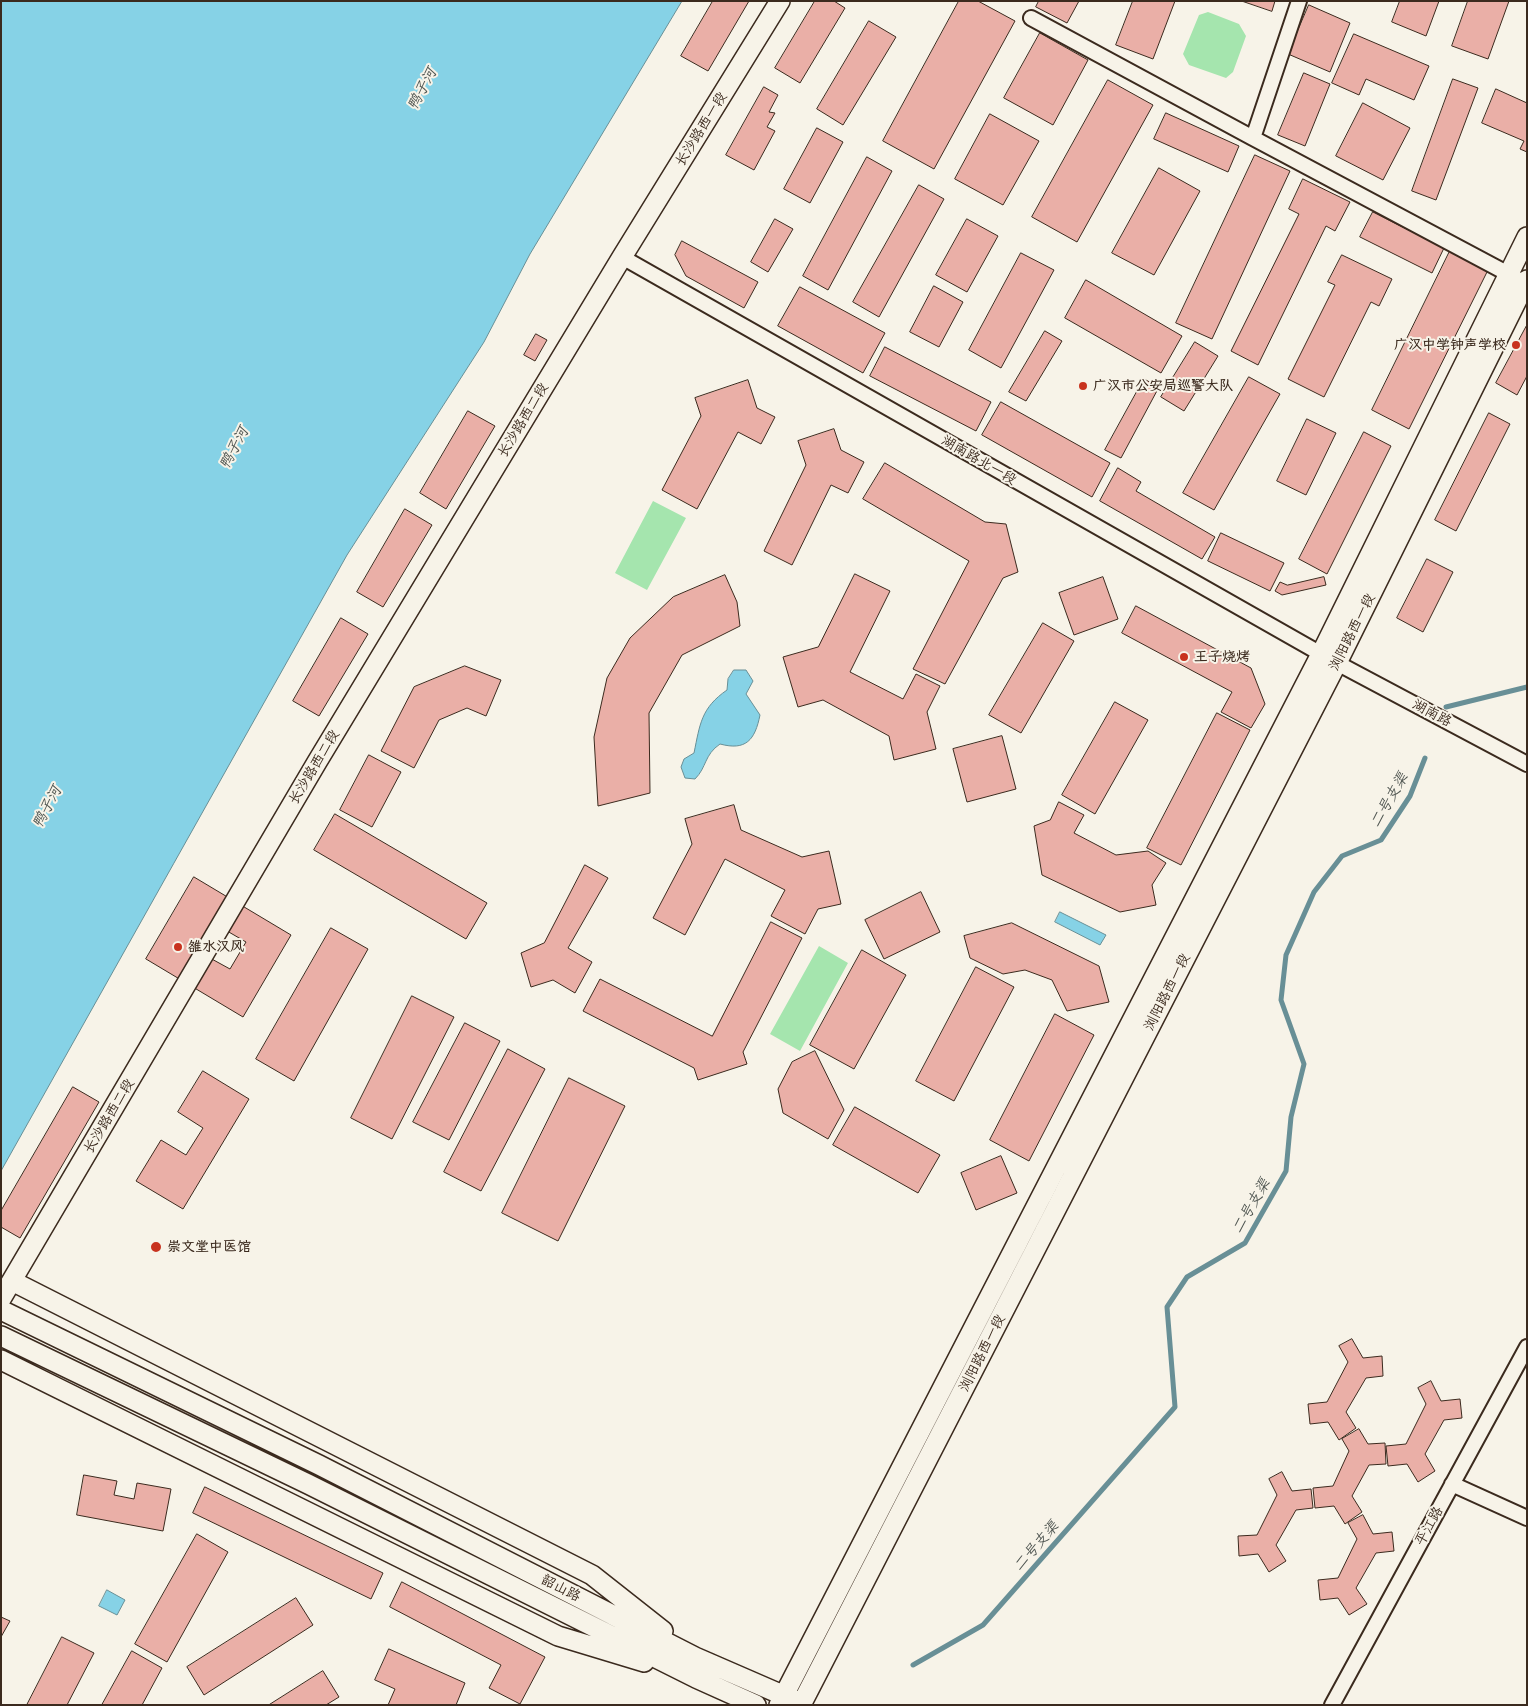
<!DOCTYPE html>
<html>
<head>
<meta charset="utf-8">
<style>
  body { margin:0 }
  #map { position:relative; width:1528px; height:1706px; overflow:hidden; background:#f7f3e8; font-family:Mali,sans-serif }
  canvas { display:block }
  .frame { position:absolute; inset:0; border:2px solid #3b2a1e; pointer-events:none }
</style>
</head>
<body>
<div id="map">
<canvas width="1528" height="1706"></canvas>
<div class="frame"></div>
</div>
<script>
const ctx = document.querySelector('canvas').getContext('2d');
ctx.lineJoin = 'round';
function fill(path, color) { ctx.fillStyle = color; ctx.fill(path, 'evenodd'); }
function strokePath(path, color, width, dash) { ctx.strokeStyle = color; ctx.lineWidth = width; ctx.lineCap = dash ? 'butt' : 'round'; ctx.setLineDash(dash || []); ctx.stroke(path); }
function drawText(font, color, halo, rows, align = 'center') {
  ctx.font = font + ' Mali,"LXGW WenKai TC",sans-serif'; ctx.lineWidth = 4; ctx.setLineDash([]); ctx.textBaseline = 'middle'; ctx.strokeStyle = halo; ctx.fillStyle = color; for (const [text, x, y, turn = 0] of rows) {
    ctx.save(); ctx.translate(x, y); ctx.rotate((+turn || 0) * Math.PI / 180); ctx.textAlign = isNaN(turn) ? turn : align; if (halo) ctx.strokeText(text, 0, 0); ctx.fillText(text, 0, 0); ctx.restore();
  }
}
const green = new Path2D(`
  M1208 12 1239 24 1246 36 1233 72 1226 78 1189 65 1183 54 1199 15Z
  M653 501 686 518 647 590 615 573Z
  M819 946 848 963 800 1051 770 1034Z`);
const water = new Path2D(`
  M1 1H682L530 254 484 342 347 555 1 1171Z
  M734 670H746L753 681 746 694 760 715C755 740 746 751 720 744 704 755 707 767 695 779L685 778 681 767 684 759 694 753C700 724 701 708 727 690L728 679Z
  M1060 912 1106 935 1100 945 1055 922Z
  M107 1590 125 1600 117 1615 99 1606Z`);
const stream = new Path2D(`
  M1446 707 1527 687
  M913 1665 983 1625 1175 1407 1167 1307 1187 1277 1245 1243 1286 1171 1291 1117 1304 1064 1281 1000 1286 955 1314 892 1342 856 1381 840 1410 796 1425 758`);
const building = new Path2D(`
  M713 1H749L708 71 681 56Z
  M815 1H834L845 8 800 83 775 68Z
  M959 1H978L1015 21 934 169 883 141Z
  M1039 1H1079L1067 23 1036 7Z
  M1133 1H1175L1153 59 1116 45Z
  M1242 1H1275L1272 11Z
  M1400 1H1439L1426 36 1392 22Z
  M1468 1H1509L1488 59 1452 46Z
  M1309 5 1350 23 1330 72 1288 54Z
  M869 21 896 37 843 125 817 109Z
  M1040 33 1088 60 1053 125 1004 98Z
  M1354 34 1429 66 1414 100 1366 79 1359 95 1332 83Z
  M1304 73 1330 84 1305 146 1278 135Z
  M1453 79 1478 88 1436 200 1412 191Z
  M1108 80 1153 105 1077 242 1032 217Z
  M764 87 778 95 769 112 775 113 767 127 775 131 754 170 726 155Z
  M1496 89 1527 103V152L1520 149 1524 141 1482 123Z
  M1363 103 1410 128 1383 180 1336 156Z
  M1166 113 1239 146 1228 172 1154 139Z
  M990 114 1039 141 1003 205 955 179Z
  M817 128 843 142 810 203 784 189Z
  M1255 155 1290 171 1212 339 1176 323Z
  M867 157 892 171 828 290 803 276Z
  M1159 168 1200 191 1154 275 1112 253Z
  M1303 179 1350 202 1335 231 1326 226 1258 365 1231 351 1299 214 1289 209Z
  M919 185 944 199 879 317 853 302Z
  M1373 212 1444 248 1432 273 1360 237Z
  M775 219 793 229 768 272 751 262Z
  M967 219 998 236 967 292 936 275Z
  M682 241 758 282 744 308 686 276 675 255Z
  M1450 251 1488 270 1409 429 1372 410Z
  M1021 253 1054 270 1001 368 969 350Z
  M1342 255 1392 279 1379 306 1371 302 1324 397 1288 379 1335 285 1328 282Z
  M1086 280 1182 336 1161 373 1065 318Z
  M934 286 963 302 939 347 910 332Z
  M800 287 885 333 863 373 778 326Z
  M1527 325V376L1517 395 1496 383Z
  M1045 331 1062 341 1026 401 1009 392Z
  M536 334 547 340 535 361 524 355Z
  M1195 342 1218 356 1184 411 1161 397Z
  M885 347 991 402 976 431 870 376Z
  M1249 377 1280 394 1214 510 1183 493Z
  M1144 379 1159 387 1121 458 1105 450Z
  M748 380 757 408 775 417 761 444 738 432 697 509 662 490 701 416 695 398Z
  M1001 402 1110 463 1092 497 982 435Z
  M468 411 495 426 446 509 420 493Z
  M1489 413 1510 424 1456 531 1435 520Z
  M1307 419 1336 433 1306 495 1277 481Z
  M834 429 841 450 864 462 848 493 831 485 792 565 764 551 806 465 798 441Z
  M1364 432 1391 446 1327 574 1299 559Z
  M885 463 985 522 1006 524 1018 572 1003 578 945 684 913 669 969 561 863 499Z
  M1118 468 1141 482 1136 491 1215 537 1202 559 1100 501Z
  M405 509 432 525 383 607 357 592Z
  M1221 533 1284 563 1270 591 1208 561Z
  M1427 559 1453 572 1423 632 1397 618Z
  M855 574 890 591 850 672 903 699 916 674 940 686 927 712 936 749 894 760 889 736 823 700 798 707 783 657 818 647Z
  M725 575 737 602 740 626 682 655 649 713 650 793 598 806 594 737 607 678 630 638 673 597Z
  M1103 577 1118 619 1074 635 1059 593Z
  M1324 577 1326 585 1282 595 1275 591 1280 582 1287 585Z
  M1136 606 1251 668 1265 704 1251 728 1221 712 1232 692 1122 633Z
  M341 618 368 634 319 716 293 701Z
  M1043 623 1074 641 1021 733 989 715Z
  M465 666 501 680 486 716 467 708 439 720 414 768 381 751 414 687Z
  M1115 702 1148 720 1095 814 1062 795Z
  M1217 713 1250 730 1181 865 1147 848Z
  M1002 736 1016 789 967 802 953 749Z
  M369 755 401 772 372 827 340 810Z
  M1059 802 1084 815 1074 833 1116 855 1148 851 1166 863 1152 885 1156 905 1120 912 1042 875 1034 826 1050 820Z
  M734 805 741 830 802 857 829 851 841 904 818 909 805 934 771 916 785 890 725 859 685 935 653 918 692 844 685 819Z
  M335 814 487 903 466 939 314 850Z
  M585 865 608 878 568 948 592 962 575 993 553 980 531 987 521 953 544 943Z
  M194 877 291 935 243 1017 146 959ZM215 924 246 942 230 969 199 952Z
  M921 892 940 932 884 959 865 920Z
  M771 922 802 938 743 1052 747 1064 698 1080 694 1068 583 1011 600 979 712 1036Z
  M1012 923 1099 966 1109 1002 1067 1011 1052 980 1025 970 1003 974 970 958 964 936Z
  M331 928 368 949 294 1081 256 1059Z
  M862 950 906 975 854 1069 810 1045Z
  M976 967 1014 987 954 1101 916 1081Z
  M412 996 454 1017 392 1139 351 1118Z
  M1055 1014 1094 1035 1029 1161 990 1140Z
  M465 1023 500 1041 449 1140 413 1122Z
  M508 1049 545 1069 481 1191 444 1172Z
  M815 1051 844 1110 828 1139 783 1113 778 1089 792 1062Z
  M203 1071 249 1099 183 1209 136 1181 161 1140 186 1155 203 1128 178 1112Z
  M569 1078 625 1106 558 1241 502 1213Z
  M73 1087 99 1102 20 1238 1 1227V1211Z
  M855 1107 940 1155 918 1193 833 1145Z
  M1001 1156 1017 1193 976 1210 961 1173Z
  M1352 1339 1363 1358 1382 1356 1383 1376 1366 1378 1346 1412 1356 1428 1339 1440 1328 1422 1310 1424 1308 1404 1327 1402 1348 1362 1339 1346Z
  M1431 1381 1441 1401 1460 1399 1462 1418 1444 1420 1425 1454 1435 1471 1418 1482 1407 1464 1388 1466 1386 1446 1406 1444 1426 1404 1418 1388Z
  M1359 1429 1368 1444 1385 1443 1386 1464 1369 1465 1352 1496 1362 1512 1345 1524 1334 1506 1315 1508 1313 1488 1333 1486 1349 1451 1342 1439Z
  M1282 1472 1292 1491 1311 1489 1313 1508 1296 1510 1276 1545 1286 1561 1269 1572 1258 1554 1239 1556 1238 1536 1257 1535 1277 1495 1269 1479Z
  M84 1475 117 1481 114 1495 134 1499 137 1483 171 1489 163 1531 77 1515Z
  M205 1487 383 1573 371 1599 193 1513Z
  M1363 1515 1373 1534 1392 1532 1394 1551 1376 1553 1356 1588 1367 1604 1349 1615 1338 1598 1320 1600 1318 1580 1338 1578 1357 1539 1348 1523Z
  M197 1534 228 1552 167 1662 135 1644Z
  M402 1582 545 1657 520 1704 489 1688 501 1665 390 1607Z
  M296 1598 313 1625 204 1695 187 1667Z
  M1 1617 10 1621 1 1637Z
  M62 1637 94 1653 67 1705H27Z
  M389 1649 465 1683 456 1705H388L395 1689 375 1680Z
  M132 1651 162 1668 142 1705H102Z
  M323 1671 339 1697 326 1705H269Z`);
const street = new Path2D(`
  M1299 1 1253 138 1516 278
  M1031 18 1253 138
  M622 257 1337 663 1527 764
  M1452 1484 1527 1518
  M1332 1705 1527 1347`);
const secondary = new Path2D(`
  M12 1281 592 1575 663 1631
  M1 1299 317 762 622 257 780 1
  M1 1310 319 1465 695 1657 794 1700
  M1 1336 308 1484 696 1678 756 1705
  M1 1360 558 1636 644 1662
  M779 1705 1321 654 1527 237
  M801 1705 1337 663 1527 280`);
const markers = [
  [1516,345,5,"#c8321e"],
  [1083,386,5,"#c8321e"],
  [1184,657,5,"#c8321e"],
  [178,947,5,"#c8321e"],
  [156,1247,6,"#c8321e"]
];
const streetNames = [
  ["长沙路西一段",701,129,-58],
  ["长沙路西二段",523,420,-59],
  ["湖南路北一段",979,460,30],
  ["浏阳路西一段",1352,632,-63],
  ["湖南路",1432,713,28],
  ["长沙路西二段",314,767,-59],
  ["浏阳路西一段",1167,992,-63],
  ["长沙路西二段",109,1116,-59],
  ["浏阳路西一段",982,1353,-63],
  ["平江路",1429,1526,-61],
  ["韶山路",561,1588,27]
];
const poiNames = [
  ["广汉中学钟声学校",1506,345,"right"],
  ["广汉市公安局巡警大队",1093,386],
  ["王子烧烤",1194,657],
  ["雒水汉风",188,947],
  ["崇文堂中医馆",167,1247]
];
const waterNames = [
  ["鸭子河",422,89,-62],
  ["鸭子河",234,448,-62],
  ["二号支渠",1389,800,-60],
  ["鸭子河",47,807,-62],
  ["二号支渠",1251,1206,-60],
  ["二号支渠",1036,1546,-49]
];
fill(green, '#a5e5ae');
fill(water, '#86d2e6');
strokePath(water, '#688f96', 1);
strokePath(stream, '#688f96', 5);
fill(building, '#eaafa7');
strokePath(building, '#3b2a1e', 1);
strokePath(street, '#3b2a1e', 18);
strokePath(secondary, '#3b2a1e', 22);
strokePath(street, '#f7f3e8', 14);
strokePath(secondary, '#f7f3e8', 19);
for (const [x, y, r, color] of markers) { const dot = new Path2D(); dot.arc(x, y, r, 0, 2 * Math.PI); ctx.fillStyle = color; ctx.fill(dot); strokePath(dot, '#f7f3e8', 2); }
drawText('14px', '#3b2a1e', '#f7f3e8', streetNames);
drawText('bold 14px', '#3b2a1e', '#f7f3e8', poiNames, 'left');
drawText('italic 15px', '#4e5450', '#f7f3e8', waterNames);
</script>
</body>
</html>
